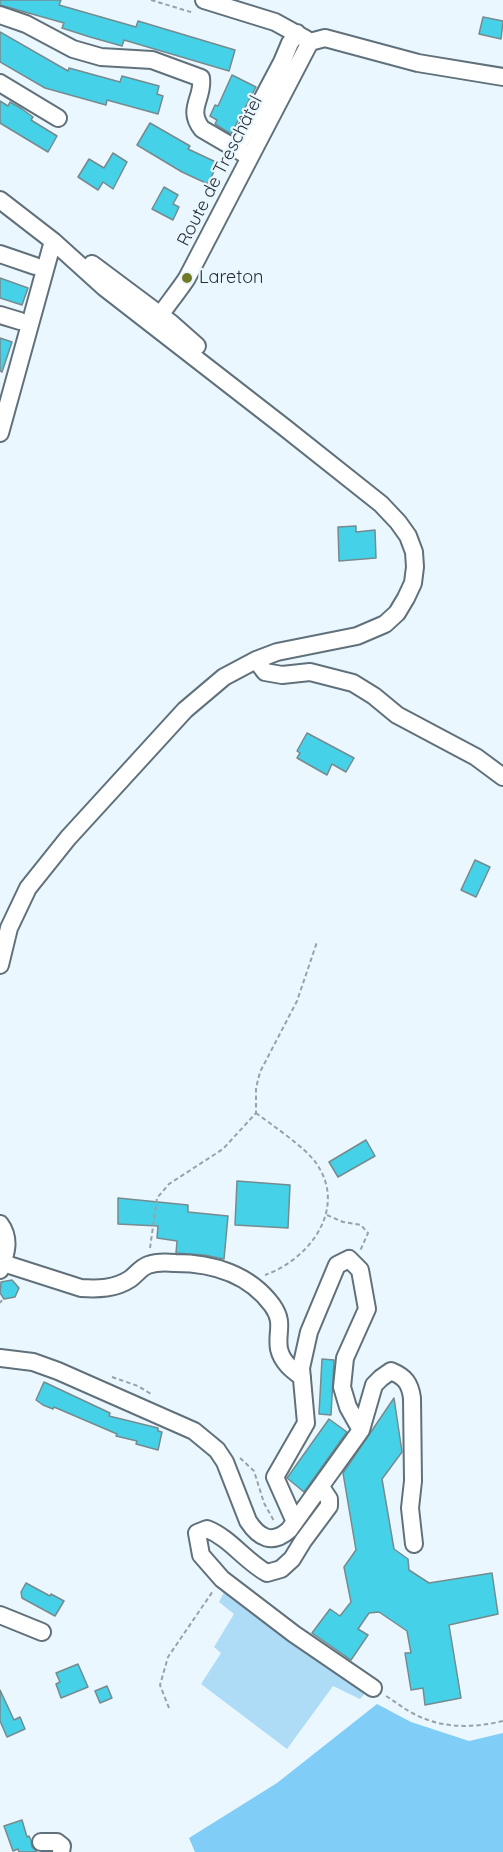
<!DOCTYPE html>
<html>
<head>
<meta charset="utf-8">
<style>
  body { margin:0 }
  canvas { display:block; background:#ebf7fe }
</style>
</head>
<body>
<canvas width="503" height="1852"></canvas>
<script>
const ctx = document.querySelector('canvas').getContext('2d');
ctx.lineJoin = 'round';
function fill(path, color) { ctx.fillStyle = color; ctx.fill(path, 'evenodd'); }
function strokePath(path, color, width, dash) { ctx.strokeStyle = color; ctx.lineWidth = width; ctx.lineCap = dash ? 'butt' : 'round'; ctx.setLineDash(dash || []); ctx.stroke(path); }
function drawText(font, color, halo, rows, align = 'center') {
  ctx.font = font + ' Quicksand,sans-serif'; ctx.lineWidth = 4.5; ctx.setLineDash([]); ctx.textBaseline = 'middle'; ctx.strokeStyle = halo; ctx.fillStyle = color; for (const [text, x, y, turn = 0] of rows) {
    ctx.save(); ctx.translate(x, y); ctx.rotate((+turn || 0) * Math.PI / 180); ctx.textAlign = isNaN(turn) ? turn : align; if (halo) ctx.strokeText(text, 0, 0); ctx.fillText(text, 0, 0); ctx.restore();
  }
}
const green = new Path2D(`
  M225 1590 367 1691 360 1699 333 1686 287 1749 201 1684 221 1653 214 1647 234 1614 219 1602Z`);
const forest = new Path2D(`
  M377 1704 411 1722 469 1741 503 1733V1852H195L189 1838 277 1783Z`);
const building = new Path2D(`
  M0 0H61L59 5 136 27 138 21 235 50 229 71 124 40 122 46 90 37 62 28 64 23 0 5Z
  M483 17 503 21 501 39 479 34Z
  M0 32 68 71 69 68 120 82 122 76 159 86 157 94 163 96 158 114 107 100 106 105 45 88 0 62Z
  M232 75 256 87 231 134 215 124 217 120 210 116 215 105 218 106Z
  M0 101 8 106 10 102 22 109 33 117 31 120 57 136 48 152 0 123Z
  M150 123 190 146 188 149 218 163 208 184 182 172 137 145Z
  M113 153 127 162 113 189 103 182 98 190 78 177 89 159 104 168Z
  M164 187 178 195 173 204 179 207 173 220 152 209Z
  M0 278 28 288 22 305 0 298Z
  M0 338 12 342 2 372 0 371Z
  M356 526V532L375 530 376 558 339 561 338 527Z
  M307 733 354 758 346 772 332 764 327 775 297 758 300 753 297 751Z
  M475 860 490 867 476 897 461 890Z
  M366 1140 375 1156 338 1177 329 1162Z
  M237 1181 290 1185 288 1228 235 1225Z
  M118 1198 188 1205V1212L228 1216 224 1259 204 1255 176 1253 177 1241 157 1238 158 1226 118 1224Z
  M12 1280 19 1288 15 1297 4 1299 0 1293 1 1282Z
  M322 1359 334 1360 331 1415 319 1414Z
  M44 1382 110 1413 109 1416 158 1428V1431L162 1432 158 1450 136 1444 137 1441 116 1436 117 1434 54 1407 53 1409 43 1405 36 1400Z
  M394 1398 402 1452 382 1479 394 1549 408 1559 409 1570 429 1583 492 1573 498 1614 449 1625 461 1698 425 1705 423 1688 411 1690 405 1653H411L407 1631 379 1612 369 1613 358 1629 368 1635 351 1660 312 1633 330 1609 340 1616 351 1602 344 1567 356 1550 343 1473Z
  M329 1419 347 1432 304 1492 287 1478Z
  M26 1583 50 1596 51 1594 64 1601 55 1616 22 1598 21 1592Z
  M78 1664 88 1687 61 1698 56 1684 60 1682 56 1673Z
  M107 1686 112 1698 100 1703 95 1691Z
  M0 1690 14 1720 20 1717 25 1729 7 1737 0 1721Z
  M22 1820 27 1837 29 1836 31 1840 32 1847 37 1852H19L18 1849 13 1851 4 1826Z`);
const path = new Path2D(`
  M151 0 194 13
  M256 1113C272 1125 306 1148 316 1163 348 1208 310 1259 265 1275
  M327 1215 343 1222 361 1225 368 1233 360 1251
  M150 1248 157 1198 169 1184 223 1149 256 1113V1088L260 1072 297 1001 317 942
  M0 1303 2 1300
  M112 1377 138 1386 151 1394
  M240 1458 254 1471 264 1503 274 1521
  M386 1696C396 1702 404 1709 414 1714 443 1729 473 1728 503 1721
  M169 1708 160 1685 168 1657 213 1591`);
const minor = new Path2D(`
  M204 0 275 22 306 39
  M0 15 26 24 73 49 101 57 152 60 201 78C204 98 186 109 202 129L250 157
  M0 83 58 118
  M236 149 282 62 290 43 297 33
  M0 200 53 241 105 288 284 427 381 504 398 522 408 536 414 552 415 567 413 583 406 598 397 613 385 624 357 636 277 652 256 660 224 677 185 710 68 838 28 888 9 928 0 965
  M0 254 35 266
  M92 264 171 323 197 346
  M0 315 20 321
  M160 330C158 326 157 324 157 320 158 317 183 285 187 278L310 42 325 38 418 63 503 77
  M0 433 53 241
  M256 660 265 672 282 675 310 672 353 683 374 696 397 715 476 757 503 777
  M0 1224C11 1239 6 1254 0 1270
  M3 1263 81 1288C98 1289 115 1289 130 1279 136 1275 140 1268 148 1265 156 1262 166 1262 175 1263 212 1263 249 1274 272 1305 285 1323 276 1332 279 1349 282 1362 292 1370 302 1377
  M0 1358 33 1362 58 1371 194 1431 217 1450 225 1462 248 1521C259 1538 272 1545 289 1530L361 1430 374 1385 381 1378 391 1371C405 1377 410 1383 412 1398L413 1481 410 1508 414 1544
  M321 1487 329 1499V1506L303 1541 292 1559 281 1569 267 1573C245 1561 230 1538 207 1529L197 1533 201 1555 222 1579 294 1634 373 1688
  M295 1522 275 1477 306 1423 301 1368 309 1332 337 1265 349 1259 360 1270 367 1309 345 1358 342 1387 348 1407 361 1430
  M0 1615 42 1632
  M41 1842H57L62 1846 61 1852`);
const markers = [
  [187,278,6,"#717b27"]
];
const streetNames = [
  ["Route de Treschâtel",220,171,-63]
];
const poiNames = [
  ["Lareton",199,278]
];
fill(green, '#aedcf7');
fill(forest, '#80cdf7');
fill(building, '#45d2e8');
strokePath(building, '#758b8f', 1.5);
strokePath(minor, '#60717b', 20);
strokePath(path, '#98a2a8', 2, [4.5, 3]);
strokePath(minor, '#fff', 16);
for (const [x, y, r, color] of markers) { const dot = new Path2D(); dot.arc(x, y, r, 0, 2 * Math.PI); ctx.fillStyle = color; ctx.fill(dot); strokePath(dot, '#ebf7fe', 2); }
drawText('18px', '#272e32', '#ebf7fe', streetNames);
drawText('18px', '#272e32', '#ebf7fe', poiNames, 'left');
</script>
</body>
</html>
